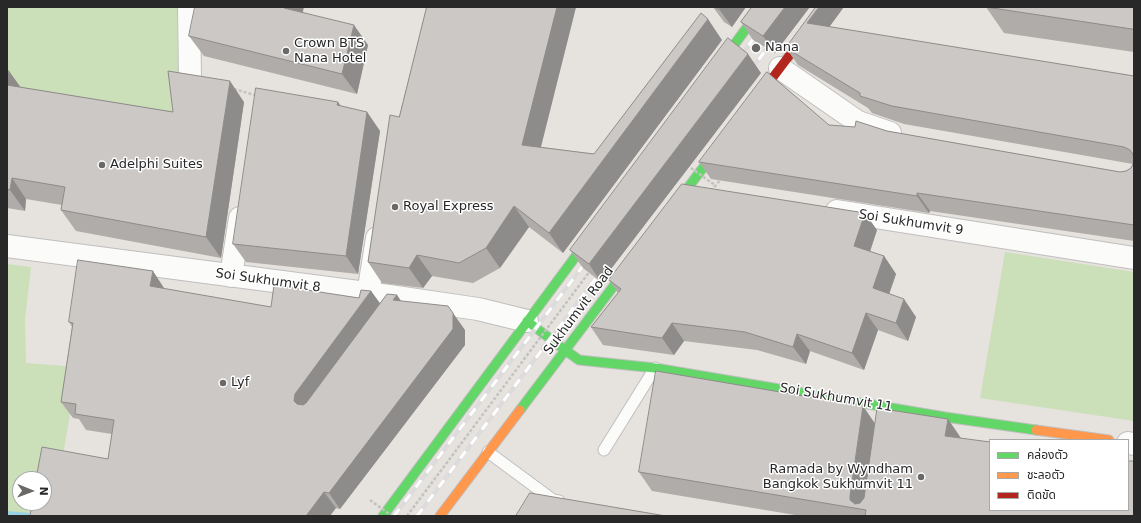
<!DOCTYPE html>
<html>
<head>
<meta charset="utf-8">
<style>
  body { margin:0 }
  #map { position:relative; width:1141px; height:523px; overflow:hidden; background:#e6e2de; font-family:"DejaVu Sans","Noto Sans Thai",sans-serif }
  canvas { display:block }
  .frame { position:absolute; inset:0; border:8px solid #282828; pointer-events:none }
  .legend { position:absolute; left:989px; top:439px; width:140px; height:72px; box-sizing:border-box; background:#fff; border:1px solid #a9a9a9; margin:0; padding:5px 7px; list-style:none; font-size:12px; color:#282828 }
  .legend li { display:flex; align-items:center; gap:8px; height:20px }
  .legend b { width:20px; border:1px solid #a9a9a9 }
  .north { position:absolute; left:12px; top:471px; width:40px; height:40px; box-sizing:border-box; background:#fff; border:1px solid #a9a9a9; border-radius:50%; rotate:91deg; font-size:11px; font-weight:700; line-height:16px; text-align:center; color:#282828 }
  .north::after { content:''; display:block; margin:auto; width:14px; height:18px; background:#6a6968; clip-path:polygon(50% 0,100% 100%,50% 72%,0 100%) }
</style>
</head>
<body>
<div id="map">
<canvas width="1141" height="523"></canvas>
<div class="frame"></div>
<ul class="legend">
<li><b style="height:5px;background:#63d668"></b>คล่องตัว</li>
<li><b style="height:5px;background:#ff974d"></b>ชะลอตัว</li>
<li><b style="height:5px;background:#b3261e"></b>ติดขัด</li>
</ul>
<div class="north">N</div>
</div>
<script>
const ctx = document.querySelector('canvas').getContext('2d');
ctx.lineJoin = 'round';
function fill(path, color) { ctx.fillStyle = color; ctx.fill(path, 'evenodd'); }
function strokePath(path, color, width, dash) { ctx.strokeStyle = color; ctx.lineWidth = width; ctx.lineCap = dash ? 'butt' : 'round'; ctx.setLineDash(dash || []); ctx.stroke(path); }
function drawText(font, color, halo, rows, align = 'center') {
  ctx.font = font + ' "DejaVu Sans",sans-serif'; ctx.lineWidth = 3; ctx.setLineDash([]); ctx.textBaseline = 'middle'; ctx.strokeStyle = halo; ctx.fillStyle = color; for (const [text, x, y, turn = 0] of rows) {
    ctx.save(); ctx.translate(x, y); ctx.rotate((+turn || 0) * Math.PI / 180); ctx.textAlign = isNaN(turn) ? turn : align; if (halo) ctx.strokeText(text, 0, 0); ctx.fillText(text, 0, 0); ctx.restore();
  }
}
const green = new Path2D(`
  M7 7H177L179 131 7 87Z
  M1005 252 1134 272V421L980 398Z
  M7 264 31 267 25 320 26 363 78 367 62 461 169 516H7ZM20 479H44V503H20Z`);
const water = new Path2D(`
  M7 511 30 513 29 516H7Z`);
const path = new Path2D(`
  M234 89 258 96`);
const lane = new Path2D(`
  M604 450 655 368
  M488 452 553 500 559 501`);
const street = new Path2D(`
  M189 7 190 77
  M780 68 858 122 890 133
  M837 211 1134 258
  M7 246 389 296 478 309 527 321
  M231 276 240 218
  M368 294 377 238
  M1128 443 1134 444`);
const fast = new Path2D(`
  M717 68 762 7
  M671 210 721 144
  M527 321 565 350
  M565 350 579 360 655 368 945 417 1036 430
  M520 410 631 263
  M383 516 593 233`);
const slow = new Path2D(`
  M1036 430 1109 440
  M440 516 520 410`);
const jam = new Path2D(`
  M755 101 826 7`);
const rail = new Path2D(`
  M738 60 759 31
  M748 74 774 39
  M394 516 589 258
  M417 516 602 270`);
const pathBridge = new Path2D(`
  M687 165 716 186
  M711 191 721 179
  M370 500 392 516
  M407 516 590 271`);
const wall = new Path2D(`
  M427 7H576L541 147 594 154 722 40 563 253 529 227 500 268 473 283 432 276 423 288 382 283 368 262 399 117Z
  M713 7H746L732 27 724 22Z
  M752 7 775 53 753 40 741 22Z
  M986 7H1134V52L1004 33Z
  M303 12 368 45 357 94 204 56 189 36Z
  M829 27 1134 76V241L930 211 929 213 711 179 699 162 829 125 887 131 1120 172 1126 171 1131 168 1133 164 904 124 872 113 868 108 798 65 786 48Z
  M7 71 20 87 173 112 244 102 221 258 76 231 61 210 62 205 26 199 25 211 7 208Z
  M761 73 601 282 583 268 570 250Z
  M341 106 367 112 380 131 358 274 246 262 233 244Z
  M877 230 870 252 884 256 896 274 889 294 916 317 908 341 878 330 864 370 810 351 806 364 757 350 684 341 674 355 603 345 591 327 618 293 609 280Z
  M164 288V289L271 307 359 298 371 291 380 303 397 295 400 301 465 330V345L340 509 108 459 112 434 86 430 79 419 73 418 61 402 72 327 69 322Z
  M875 423 961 438 1134 516H801L652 491 639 472Z`);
const shadedWall = new Path2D(`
  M284 7H304L299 28 284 8Z
  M557 7H576L536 166 522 145Z
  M721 7H746L732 27 719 9Z
  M785 7H810L775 53 763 36Z
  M819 7H844L819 41 807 23Z
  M708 19 722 40 563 253 549 233Z
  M354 25 368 45 357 94 342 74Z
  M748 54 761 73 601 282 589 264Z
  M9 71 24 92 7 85Z
  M230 81 244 102 221 258 206 237Z
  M338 102 351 120 337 105Z
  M367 112 380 131 358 274 346 256Z
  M12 178 26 199 25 211 10 190Z
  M917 193 930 211 929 213 917 196Z
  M514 206 529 227 500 268 486 248Z
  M865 213 877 230 866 263 854 246Z
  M417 255 432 276 423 288 409 268Z
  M884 256 896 274 885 306 873 288Z
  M153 271 164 288 162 303 150 286Z
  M371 291 383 308 305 417 294 401 295 394Z
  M397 295 408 311 393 300Z
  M904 299 916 317 908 341 896 323Z
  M453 313 465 330V345L340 509 329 493Z
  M866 313 878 330 864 370 852 353Z
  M672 323 684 341 674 355 662 338Z
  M797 334 810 351 806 364 793 347Z
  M863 406 876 425 864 510 850 500V496Z
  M948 419 961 438 945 436Z
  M324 492 336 508 330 516H306Z`);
const building = new Path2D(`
  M195 7H284V8L354 25 342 74 189 36Z
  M427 7H557L522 145 594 154 701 13 708 19 549 233 514 206 486 248 459 263 417 255 409 268 368 262 390 115 399 117Z
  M715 7H721L719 9Z
  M752 7H785L763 36 741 22Z
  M816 7H819L807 23 1134 76V160V156L1130 150 1124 147 892 106 860 96V93L786 48Z
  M986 7H1134V29Z
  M728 38 748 54 589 264 570 250Z
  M7 71H9L7 85 173 112 168 71 230 81 206 237 61 210 65 187 12 178 10 190 7 189Z
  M767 72 829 125 855 127 856 121 887 131 1120 172 1126 171 1131 168 1134 162V225L917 193V196L699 162Z
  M256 88 338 102 337 105 367 112 346 256 233 244Z
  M682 184 865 213 854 246 884 256 873 288 904 299 896 323 866 313 852 353 797 334 793 347 745 332 672 323 662 338 591 327 621 289 609 280Z
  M78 260 153 271 150 286 271 307 274 285 359 298 361 290 371 291 295 394 294 401 297 404 303 405 306 403 387 294 397 295 393 300 448 306 453 313V329L329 493 324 492 306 516H30L32 503H44V479H36L42 447 108 459 114 420 75 414 76 404 61 402 73 323 69 322Z
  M656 371 863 406 850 496V500L855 504 860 503 864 498 877 408 948 419 945 436 990 442V510H1128V461H1134V516H865L866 510 639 472Z
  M530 493 666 516H516Z`);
const markers = [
  [756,48,5,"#6a6968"],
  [286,51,4,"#6a6968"],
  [102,165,4,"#6a6968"],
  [395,207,4,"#6a6968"],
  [223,383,4,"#6a6968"],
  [921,477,4,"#6a6968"]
];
const poiNames = [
  ["Crown BTS",294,44],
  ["Nana Hotel",294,59],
  ["Nana",765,48],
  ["Adelphi Suites",110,165],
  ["Royal Express",403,207],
  ["Lyf",231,383],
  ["Ramada by Wyndham",913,470,"right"],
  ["Bangkok Sukhumvit 11",913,485,"right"]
];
const streetNames = [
  ["Soi Sukhumvit 9",911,223,9],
  ["Soi Sukhumvit 8",268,281,8],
  ["Sukhumvit Road",579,311,-53],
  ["Soi Sukhumvit 11",836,398,10]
];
fill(green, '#cbdfb9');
fill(water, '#97d3e2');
strokePath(lane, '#c0bfbf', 13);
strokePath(street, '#c0bfbf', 24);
strokePath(fast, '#c0bfbf', 11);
strokePath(slow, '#c0bfbf', 11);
strokePath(jam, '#c0bfbf', 11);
strokePath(path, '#c3c2c2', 2.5, [3, 2]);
strokePath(lane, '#fbfbfa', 11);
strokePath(street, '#fbfbfa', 22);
strokePath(fast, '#63d668', 9);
strokePath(slow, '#ff974d', 9);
strokePath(jam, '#b3261e', 9);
strokePath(rail, '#dddcdd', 4.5);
strokePath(rail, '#fff', 3, [9]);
strokePath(pathBridge, '#c3c2c2', 2.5, [3, 2]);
fill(wall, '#afaca9');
fill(shadedWall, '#8e8c8a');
fill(building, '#cbc8c5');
strokePath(building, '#8e8c8a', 1);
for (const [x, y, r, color] of markers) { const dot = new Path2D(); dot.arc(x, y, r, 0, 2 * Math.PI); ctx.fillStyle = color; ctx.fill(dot); strokePath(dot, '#fff', 1.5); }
drawText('13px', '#282828', '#fff', poiNames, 'left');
drawText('13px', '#282828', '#fff', streetNames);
</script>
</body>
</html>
